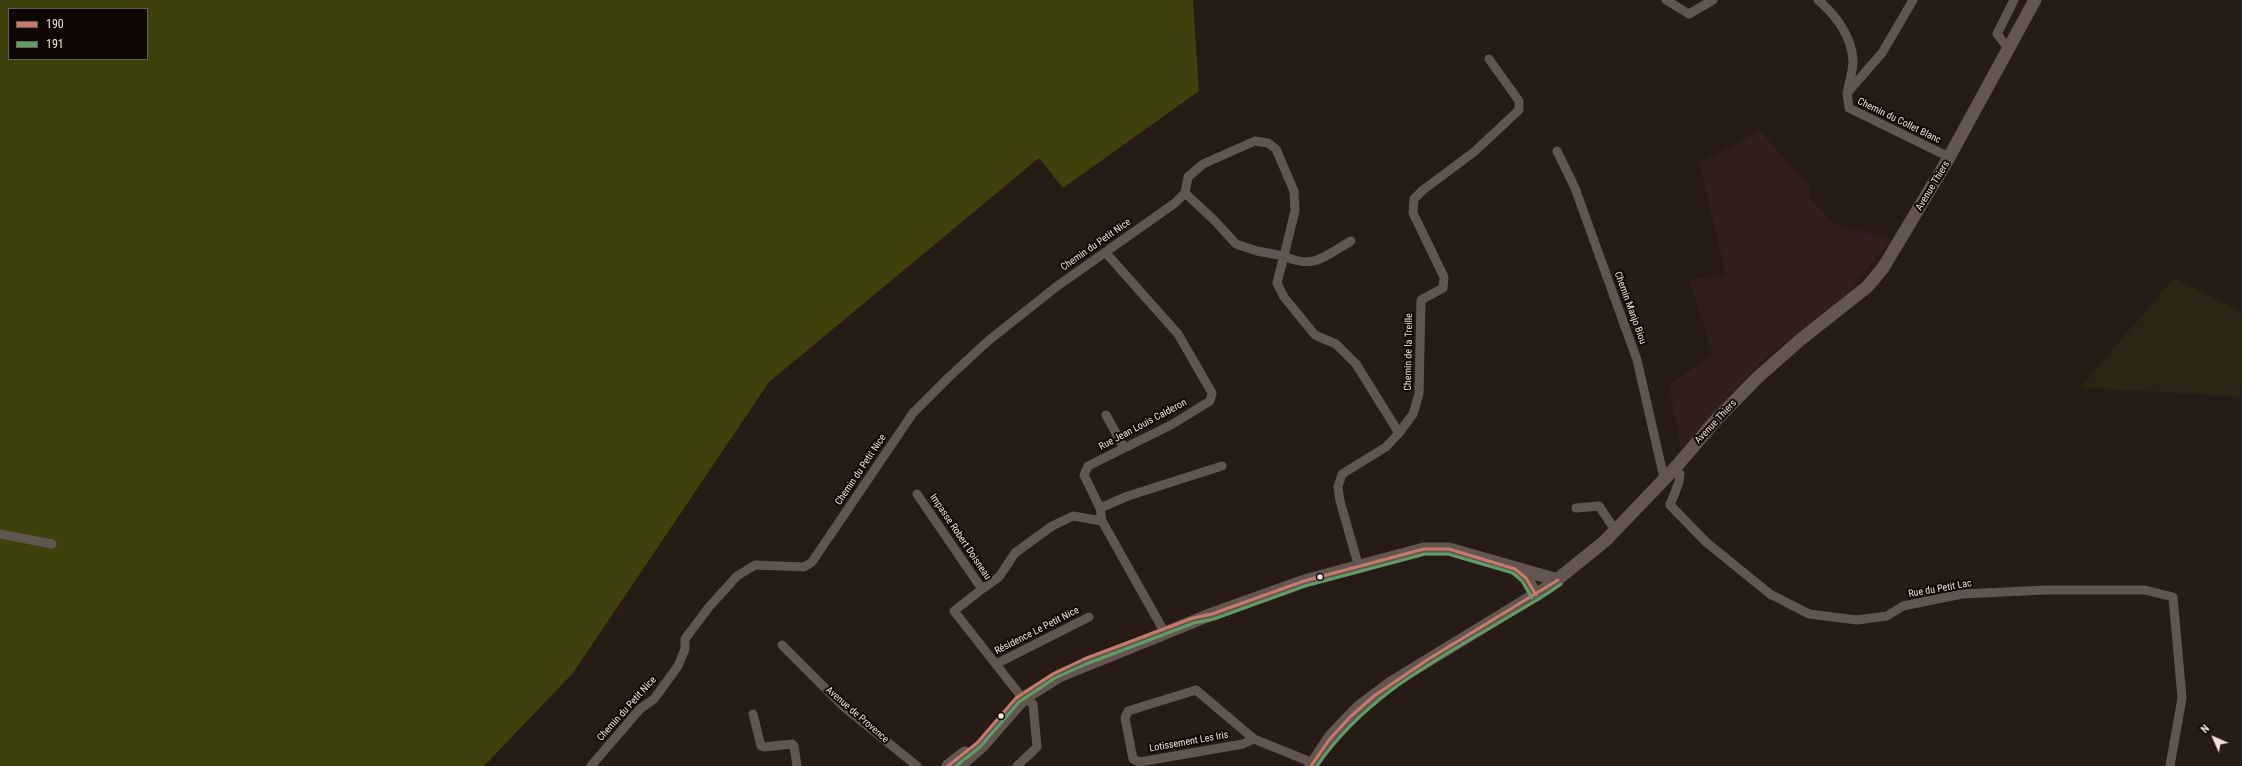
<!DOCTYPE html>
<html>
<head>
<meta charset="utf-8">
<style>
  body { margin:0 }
  #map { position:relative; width:2242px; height:766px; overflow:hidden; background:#271b15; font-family:"Roboto Condensed",sans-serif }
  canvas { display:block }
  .legend { position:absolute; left:8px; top:8px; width:140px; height:52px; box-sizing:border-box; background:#100603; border:1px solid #6a5e59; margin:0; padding:5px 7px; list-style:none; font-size:12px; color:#f1e1da }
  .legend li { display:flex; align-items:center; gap:8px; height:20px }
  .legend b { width:20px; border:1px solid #6a5e59 }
  .north { position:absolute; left:2194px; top:718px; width:40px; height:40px; -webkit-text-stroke:3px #100603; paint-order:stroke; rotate:315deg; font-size:11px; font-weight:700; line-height:16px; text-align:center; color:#f1e1da }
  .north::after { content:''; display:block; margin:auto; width:14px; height:18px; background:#f1e1da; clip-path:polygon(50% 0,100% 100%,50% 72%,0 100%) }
</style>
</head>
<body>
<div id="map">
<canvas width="2242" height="766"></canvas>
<ul class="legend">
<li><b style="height:5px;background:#c87a6a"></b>190</li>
<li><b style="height:5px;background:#5e9d64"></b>191</li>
</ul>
<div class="north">N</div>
</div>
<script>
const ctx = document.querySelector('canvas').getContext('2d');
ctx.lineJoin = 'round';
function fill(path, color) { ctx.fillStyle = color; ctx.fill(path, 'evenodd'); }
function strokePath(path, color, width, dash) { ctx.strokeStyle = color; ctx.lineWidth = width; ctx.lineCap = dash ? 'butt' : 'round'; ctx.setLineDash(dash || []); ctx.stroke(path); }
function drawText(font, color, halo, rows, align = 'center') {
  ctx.font = font + ' "Roboto Condensed",sans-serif'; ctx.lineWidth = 4; ctx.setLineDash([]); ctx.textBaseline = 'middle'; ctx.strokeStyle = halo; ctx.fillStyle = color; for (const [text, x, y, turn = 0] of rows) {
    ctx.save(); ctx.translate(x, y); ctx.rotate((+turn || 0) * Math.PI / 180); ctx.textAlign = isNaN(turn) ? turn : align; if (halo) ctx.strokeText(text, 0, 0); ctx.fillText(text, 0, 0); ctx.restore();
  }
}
const industrial = new Path2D(`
  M2174 278 2242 312V385L2240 397 2080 387Z`);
const medical = new Path2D(`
  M1760 131 1809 186 1810 198 1834 224 1891 239 1845 297 1764 359 1681 449 1669 385 1713 354 1689 280 1726 274 1699 163Z`);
const green = new Path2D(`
  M0 0H1193L1199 91 1063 188 1039 158 769 382 573 673 484 766H0ZM9 9H147V59H9Z`);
const street = new Path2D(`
  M1666 0 1689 14 1713 0
  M1818 0C1836 15 1852 37 1853 61 1853 71 1849 83 1847 93
  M1913 0 1882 53 1847 93 1849 108 1949 157
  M2008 48 1997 34 2014 0
  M1255 141 1268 143 1276 149 1294 191 1295 211 1284 256 1257 251 1236 244 1215 221 1185 193 1188 177 1203 164Z
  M1557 151 1575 188 1637 360 1664 478
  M1351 241C1325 256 1314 270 1284 256L1277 283 1284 297 1315 335 1336 344 1356 364 1399 433
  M1106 253 1178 334 1212 393 1210 401 1171 425 1088 466 1084 475 1100 508 1102 521 1165 633
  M1106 415 1124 448
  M1675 468 1680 474 1679 482 1670 505 1706 542 1770 594 1809 614 1857 620 1887 616 1903 606 1962 594 2046 590H2145L2173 597 2182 698 2170 766
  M917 494 982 589 954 611 1020 695 1033 704 1037 747 1017 766
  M1100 508 1128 496 1222 466
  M1576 508 1599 506 1615 530
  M0 534 52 544
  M1357 568 1358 564 1340 501 1338 487 1342 474 1386 447 1399 433 1413 414 1419 394 1421 300 1443 288 1444 277 1413 213 1414 199 1423 190 1474 152 1519 110V101L1489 59
  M982 589 999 577 1015 553 1052 526 1073 516 1102 521
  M782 645 844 707 917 766
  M996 664 1089 617
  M753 714 761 746 764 747 792 744 794 746 797 766
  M1254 739 1243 744 1140 762 1133 759 1125 718 1128 711 1196 690 1254 739 1313 763
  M591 766 640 709 654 699 678 666 685 649V639L709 607 737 576 755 565 804 567 812 562 913 413 949 377 988 341 1056 287 1175 203 1185 193`);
const secondary = new Path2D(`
  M1516 570 1526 578 1536 595
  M948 766 965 753
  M959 766 982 746 1024 698 1059 676 1212 614 1304 581 1424 549H1449L1558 580
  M1311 766 1331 736 1358 708 1391 683 1548 587 1605 541 1675 468 1716 420 1757 378 1800 340 1867 287 1883 268 1947 161 2035 0`);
const bus1 = new Path2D(`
  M948 766 977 743 1016 698 1053 674 1084 659 1193 618 1212 614 1304 581 1424 549H1449L1515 569 1526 578 1536 595
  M1311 766 1329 740 1350 717 1374 696 1427 660 1558 580`);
const bus2 = new Path2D(`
  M956 766 980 747 1019 702 1055 678 1086 664 1194 623 1214 619 1305 586 1425 554H1448L1513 573 1522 581 1532 598
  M1317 766C1367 694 1437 660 1510 616 1527 606 1545 596 1561 584`);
const markers = [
  [1320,577,3.5,"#f1e1da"],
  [1001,716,3.5,"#f1e1da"]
];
const streetNames = [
  ["Chemin du Collet Blanc",1899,121,26],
  ["Avenue Thiers",1933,186,-59],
  ["Chemin du Petit Nice",1096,245,-35],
  ["Chemin Manjo Biou",1630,308,70],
  ["Chemin de la Treille",1409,352,-89],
  ["Avenue Thiers",1716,422,-47],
  ["Rue Jean Louis Calderon",1143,425,-28],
  ["Chemin du Petit Nice",861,470,-56],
  ["Impasse Robert Doisneau",960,537,56],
  ["Rue du Petit Lac",1940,589,-10],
  ["Résidence Le Petit Nice",1037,631,-27],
  ["Chemin du Petit Nice",627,709,-48],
  ["Avenue de Provence",857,715,41],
  ["Lotissement Les Iris",1189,742,-10]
];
fill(industrial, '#2c2415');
fill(medical, '#311f1e');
fill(green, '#3e410b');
strokePath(street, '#605550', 9);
strokePath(secondary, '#635651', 13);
strokePath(bus1, '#c87a6a', 3);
strokePath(bus2, '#5e9d64', 3);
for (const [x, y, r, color] of markers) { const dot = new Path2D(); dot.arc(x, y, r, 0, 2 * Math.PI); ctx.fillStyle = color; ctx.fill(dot); strokePath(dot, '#100603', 1.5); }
drawText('10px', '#f1e1da', '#100603', streetNames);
</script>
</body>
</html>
